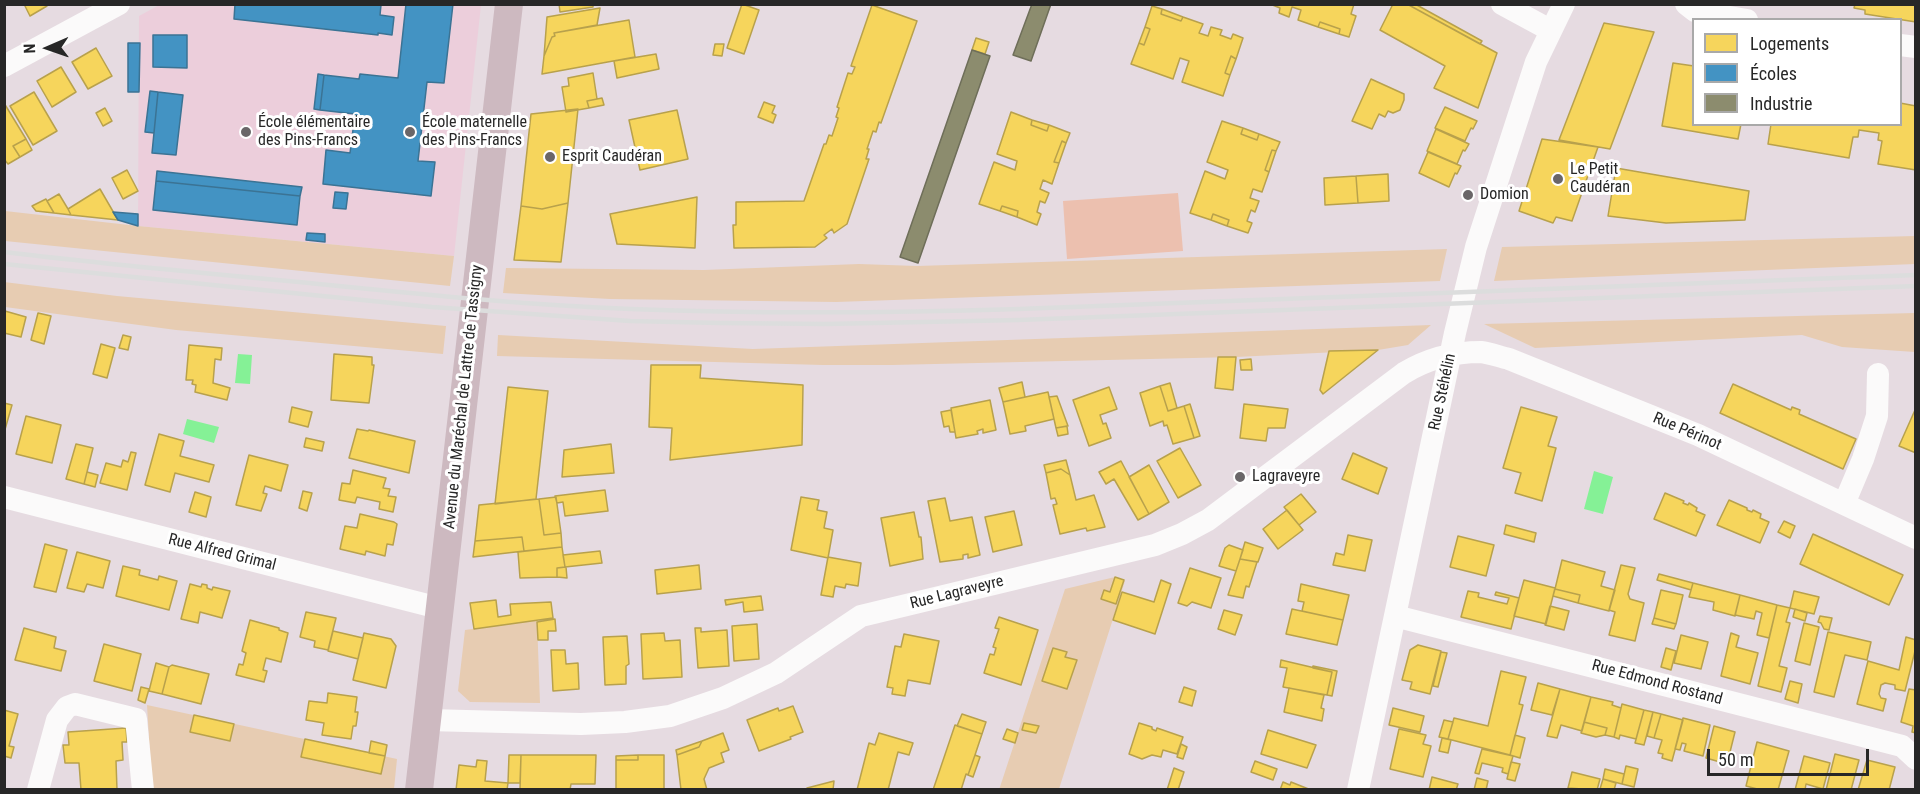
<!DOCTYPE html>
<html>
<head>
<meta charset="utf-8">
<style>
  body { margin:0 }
  #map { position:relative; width:1920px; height:794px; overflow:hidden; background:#e6dbe1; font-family:"Roboto Condensed",sans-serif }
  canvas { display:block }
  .frame { position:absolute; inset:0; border:6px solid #272727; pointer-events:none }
  .legend { position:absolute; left:1692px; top:18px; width:210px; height:108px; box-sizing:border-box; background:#fff; border:2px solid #a9a9a9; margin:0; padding:8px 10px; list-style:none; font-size:18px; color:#272727 }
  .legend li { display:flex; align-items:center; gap:12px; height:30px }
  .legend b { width:30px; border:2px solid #a9a9a9 }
  .north { position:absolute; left:18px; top:18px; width:60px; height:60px; -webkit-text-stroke:4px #fff; paint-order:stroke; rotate:268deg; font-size:16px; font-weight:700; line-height:24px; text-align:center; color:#272727 }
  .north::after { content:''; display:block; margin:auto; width:21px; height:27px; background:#272727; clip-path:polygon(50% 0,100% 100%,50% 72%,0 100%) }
  .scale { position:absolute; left:1707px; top:749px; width:162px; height:27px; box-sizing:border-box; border:3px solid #272727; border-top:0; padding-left:8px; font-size:18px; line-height:21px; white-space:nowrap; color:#272727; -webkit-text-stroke:4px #fff; paint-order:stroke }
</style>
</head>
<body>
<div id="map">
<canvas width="1920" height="794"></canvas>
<div class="frame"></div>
<ul class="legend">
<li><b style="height:16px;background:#f6d55c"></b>Logements</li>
<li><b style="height:16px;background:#4393c3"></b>Écoles</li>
<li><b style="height:16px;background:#8c8c6e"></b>Industrie</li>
</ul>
<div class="north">N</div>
<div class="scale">50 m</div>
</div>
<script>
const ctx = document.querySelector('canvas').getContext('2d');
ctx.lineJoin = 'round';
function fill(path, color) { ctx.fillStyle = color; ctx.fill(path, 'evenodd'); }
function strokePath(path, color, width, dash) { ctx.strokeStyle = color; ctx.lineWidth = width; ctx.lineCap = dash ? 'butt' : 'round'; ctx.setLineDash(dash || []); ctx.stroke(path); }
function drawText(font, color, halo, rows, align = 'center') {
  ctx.font = font + ' "Roboto Condensed",sans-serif'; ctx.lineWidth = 6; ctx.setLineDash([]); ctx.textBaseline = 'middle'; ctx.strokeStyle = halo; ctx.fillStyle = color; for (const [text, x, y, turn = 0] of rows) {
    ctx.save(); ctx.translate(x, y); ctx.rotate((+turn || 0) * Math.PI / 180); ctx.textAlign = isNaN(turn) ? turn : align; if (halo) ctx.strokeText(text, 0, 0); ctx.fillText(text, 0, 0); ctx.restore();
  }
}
const education = new Path2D(`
  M161 4 481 5 454 256 138 226 139 16Z`);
const green = new Path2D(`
  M5 211 138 226 454 256 450 286 5 241Z
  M1915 236V264L1494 281 1502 247Z
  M1447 249 1440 281 836 302 610 299 503 293 506 268 704 270 859 264 917 266Z
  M4 282 117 296 446 326 443 354 176 330 5 307Z
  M1915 313V352L1842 347 1802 335 1535 348 1484 324Z
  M1431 325 1408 345 1378 350 1236 357 892 365H823L497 356 498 335 753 349Z
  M1115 577 1125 581 1059 789 999 790 1065 589Z
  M537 620 540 703 470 702 458 691 465 630Z
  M147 705 397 759 394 789H152Z`);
const pitch = new Path2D(`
  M1178 193 1183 251 1067 259 1063 201Z`);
const water = new Path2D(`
  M238 354 252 355 250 384 235 383Z
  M187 419 219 427 214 443 183 434Z
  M1594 471 1613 477 1603 514 1584 509Z`);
const homes = new Path2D(`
  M24 4H47V6L30 16Z
  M559 4H593V7L560 12Z
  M742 4 759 10 744 54 727 48Z
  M1270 4H1354L1351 14 1356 16 1349 37 1339 34 1340 29 1320 22 1318 27 1298 20 1301 10 1292 7 1289 17 1279 13 1280 8Z
  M1393 4H1407L1497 53 1478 108 1434 88 1445 66 1380 30Z
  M1407 4H1415L1482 41 1480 44Z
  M1855 4H1916V22L1865 14V10L1854 8Z
  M872 5 917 21 881 123 879 122 876 132 873 131 867 149H869L866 159H869L847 224 834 233 832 229 824 235 827 238 815 247 734 248 733 225H736V202L804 201 824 144H826L829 135 832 136 838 118 836 117 839 108 837 107 848 73 852 74 855 67 851 66Z
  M1152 6 1162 9 1161 14 1181 21 1183 17 1203 24 1199 33 1208 36 1211 27 1222 30 1220 35 1231 39 1233 34 1243 38 1236 59 1231 56 1225 73 1230 75 1223 96 1182 82 1189 61 1180 58 1173 79 1131 64 1139 43 1144 45 1150 29 1145 27Z
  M600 8 597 25 554 33 555 36 552 37 544 56 547 17Z
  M1162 9 1183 17 1181 21 1161 14Z
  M629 20 635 57 542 74 544 56 552 37 555 36 554 33Z
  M1320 22 1340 29 1339 34 1318 27Z
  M1604 23 1654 32 1610 149 1559 140Z
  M1145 27 1150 29 1144 45 1139 43Z
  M976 38 989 42 985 54 972 50Z
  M715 44H724L722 56 713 55Z
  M96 48 112 76 88 89 72 62Z
  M656 54 659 69 617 78 614 61Z
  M1231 56 1236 59 1230 75 1225 73Z
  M1673 63 1694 66V124H1741L1738 139 1662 126Z
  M61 67 76 92 52 107 37 81Z
  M593 73 597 99 587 101 589 108 566 112 562 87 569 86 568 78Z
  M1371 79 1404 94V100L1400 110 1393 113 1388 111 1385 117 1379 114 1372 129 1352 121Z
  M34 92 57 131 33 145 10 106Z
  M602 98 604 105 589 108 587 101Z
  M764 102 775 106 772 113 776 115 773 123 758 117Z
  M4 103 26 139 13 146 20 157 8 164 4 159Z
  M1900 103 1916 106V170L1878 164 1882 141 1878 140 1879 133 1859 130 1858 137H1853L1849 158 1768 144 1771 124H1900Z
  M1445 107 1477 121 1473 129 1471 128 1465 141 1435 128Z
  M105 108 112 121 103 126 96 113Z
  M578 109 568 203 542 209 521 206 531 114Z
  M677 110 688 159 640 170 629 120Z
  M1011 112 1032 120 1031 125 1047 131 1049 125 1070 133 1066 143 1062 141 1054 162 1059 163 1052 184 1043 180 1040 189 1049 193 1045 203 1040 201 1037 212 1041 214 1037 225 1017 217 1018 211 1002 206 1000 211 979 204 994 162 1015 170 1017 161 997 154Z
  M1032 120 1049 125 1047 131 1031 125Z
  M1222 121 1243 128 1241 134 1257 140 1259 134 1280 142 1276 151 1272 150 1265 170 1269 172 1262 192 1253 189 1250 198 1259 201 1255 212 1251 210 1247 221 1252 223 1248 233 1227 226 1229 220 1213 214 1211 220 1190 213 1205 171 1225 179 1228 170 1207 162Z
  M1243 128 1259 134 1257 140 1241 134Z
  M1436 129 1469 144 1465 151 1463 150 1457 164 1427 151Z
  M26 139 32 150 20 157 13 146Z
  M1542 139 1598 147 1572 221 1556 217 1553 223 1519 211Z
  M1062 141 1066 143 1059 163 1054 162Z
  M1272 150 1276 151 1269 172 1265 170Z
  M1428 152 1461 166 1457 174 1455 173 1449 187 1419 173Z
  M1616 168 1749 191 1745 220 1666 223 1608 216Z
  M127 170 138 191 123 199 112 178Z
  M1388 174 1389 201 1358 203 1356 176Z
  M1356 176 1358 203 1325 205 1324 178Z
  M100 189 118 220 71 215 68 209Z
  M59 194 68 209 71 215 54 213 47 201Z
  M697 197 695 248 617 244 610 214Z
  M46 199 47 201 54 213 36 211 32 206Z
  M568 203 561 262 514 260 521 206 542 209Z
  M1002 206 1018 211 1017 217 1000 211Z
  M1213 214 1229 220 1227 226 1211 220Z
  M5 311 26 317 21 337 4 333Z
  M38 313 51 316 44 344 31 340Z
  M123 335 131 337 128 350 119 348Z
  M101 344 115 348 107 378 93 374Z
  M189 345 222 348 221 360 215 359 213 383 230 388 227 400 195 392 196 385 192 384 193 380H186Z
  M1378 350 1323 394 1320 390 1329 351Z
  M334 354 372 357V365H374L369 403 331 400Z
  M1218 357H1236L1233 390 1215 388Z
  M1251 359 1252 370H1241L1240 360Z
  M651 365H701L700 378 803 385 802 445 670 460 672 428 649 427Z
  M1022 382 1025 397 1003 402 999 388Z
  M1170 383 1177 408 1168 411 1160 386Z
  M1733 384 1791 410 1792 407 1800 410 1799 414 1856 439 1843 469 1720 413Z
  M1160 386 1168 411 1184 406 1194 438 1173 444 1167 425 1164 426 1163 421 1150 426 1140 393Z
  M508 387 548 391 536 499 495 504Z
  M1109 387 1117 409 1100 415 1103 424 1106 423 1111 438 1089 446 1073 400Z
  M1048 392 1054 419 1025 426 1026 431 1010 434 1003 402Z
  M1057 396 1068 426 1056 428 1049 397Z
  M990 400 996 430 983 433V429L977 431 978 434 956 438 951 408Z
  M4 403 12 405 4 433Z
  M1190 404 1200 436 1194 438 1184 406Z
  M1244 404 1288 409 1285 428H1268L1266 441 1240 438Z
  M292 407 312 412 308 427 289 422Z
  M1521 407 1557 417 1548 446 1556 448 1542 501 1515 493 1521 473 1503 468Z
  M951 410 955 432H950L949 426 944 427 941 412Z
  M1915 410H1916V453L1899 446Z
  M26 416 61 425 52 463 16 454Z
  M1067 426 1068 434 1058 436 1056 428Z
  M357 429 368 431 369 430 415 441 409 473 349 458Z
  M159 434 184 441 180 456 214 465 209 482 175 473 170 492 145 485Z
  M306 438 324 442 322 451 304 447Z
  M76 444 93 448 84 484 66 479Z
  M611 444 614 473 562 477 564 450Z
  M1180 448 1201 485 1178 498 1157 461Z
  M131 452 136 453 127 490 100 483 106 463 121 467 123 460 128 462Z
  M1353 453 1387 468 1378 494 1342 479Z
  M249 455 288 465 281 491 265 486 263 493 267 494 261 511 236 505Z
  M1066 460 1070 475 1061 469 1046 473 1044 465Z
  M1121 461 1149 514 1138 520 1114 479 1106 484 1099 472Z
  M1149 465 1169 502 1149 514 1129 477Z
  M1061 469 1070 475 1076 500 1094 495 1105 527 1087 531 1086 528 1060 534 1053 505 1057 504 1055 498 1051 499 1046 473Z
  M353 470 386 478 383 488 390 489 388 496 396 497 393 512 379 509 380 502 357 497 355 503 339 500 342 483 350 484Z
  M87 472 98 475 95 487 84 484Z
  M605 490 608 511 565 516 563 502 557 503 555 496Z
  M303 491 312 493 307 511 299 508Z
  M195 492 211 497 206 517 189 512Z
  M1665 493 1684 501 1683 503 1688 505 1689 503 1697 508 1696 511 1705 515 1696 536 1654 519Z
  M1301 494 1316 512 1299 525 1284 507Z
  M556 497 561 533 544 535 539 499Z
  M801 497 819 500 817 510 827 512 824 528 833 530 828 558 791 550Z
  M945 498 950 521 972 517 980 555 968 558V554L963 555V559L940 562 928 501Z
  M539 499 544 535 561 533 562 547 524 551 522 537 475 541 479 505Z
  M1729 500 1747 508V510L1752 512 1753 510 1761 514 1760 518 1769 522 1760 543 1717 525Z
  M1287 510 1303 530 1278 549 1263 529Z
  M1014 511 1022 545 993 552 985 517Z
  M914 512 919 537H921L923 559 890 566 881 518Z
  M360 514 394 522 397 524 393 545 387 544 385 556 366 551 365 555 340 549 345 526 357 528Z
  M1784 521 1795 526 1790 538 1778 532Z
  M1506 525 1536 533 1534 542 1504 534Z
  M1813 534 1903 575 1889 605 1800 564Z
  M1348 535 1372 540 1365 571 1333 565 1336 553 1344 555Z
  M1458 536 1494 545 1486 576 1450 567Z
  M522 537 524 551 473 557 475 541Z
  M1245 542 1263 548 1258 562 1240 559Z
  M45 544 67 550 56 592 34 587Z
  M1229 545 1243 550 1236 571 1219 566 1225 548Z
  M562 547 565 567 557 568V577L520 578 518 552Z
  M600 551 602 563 565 567 563 555Z
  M77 552 110 561 103 588 87 584 84 592 67 588Z
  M828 557 861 563 858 586 846 584 845 588 835 586 833 597 821 595Z
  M1240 559 1257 562 1249 587 1246 586 1243 598 1228 595Z
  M1562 560 1605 572 1601 586 1615 590 1609 611 1578 603 1580 595 1555 589Z
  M699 565 701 589 657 594 655 570Z
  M1621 565 1635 568 1628 594 1630 599 1644 603 1635 641 1609 635 1615 612 1609 610Z
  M123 566 140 570 139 575 158 580 159 576 177 581 169 610 116 596Z
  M566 567 567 578 557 577V568Z
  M1190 568 1221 578 1211 608 1192 602 1187 606 1178 603Z
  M1659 574 1693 583 1691 590 1657 580Z
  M1115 577 1124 580 1116 604 1101 599 1104 590 1110 592Z
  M1161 580 1171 584 1155 634 1113 620 1122 592 1154 602Z
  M1524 580 1555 588 1546 624 1514 616Z
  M1693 583 1740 595 1735 616 1713 610 1714 602 1689 597Z
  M190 584 201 587 202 584 207 585V588L212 590 213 587 230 591 222 618 200 612 198 623 181 619Z
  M1301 584 1349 595 1343 620 1302 611 1304 602 1298 601Z
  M1555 589 1580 595 1578 603 1553 596Z
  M1661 590 1683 595 1676 624 1654 618Z
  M1468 591 1479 593 1478 597 1507 604 1509 598 1495 595 1496 592 1519 598 1511 629 1461 617Z
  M1794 591 1819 597 1814 614 1790 608Z
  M1740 595 1777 605 1769 638 1757 635 1762 613 1756 611 1754 619 1735 615Z
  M761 596 763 610 744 612 743 602 726 605 725 600Z
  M496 600 498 617 511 615 510 604 551 602 553 618 474 629 470 603Z
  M1777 605 1790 608 1786 622 1790 623 1779 666 1787 668 1781 692 1758 686Z
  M1550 606 1569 611 1564 630 1545 625Z
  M1292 609 1343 620 1337 645 1286 634Z
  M1795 609 1807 613 1805 621 1793 617Z
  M1224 610 1242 615 1235 635 1218 629Z
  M306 612 336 618 328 650 314 647 315 641 300 637Z
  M1820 616 1832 618 1829 630 1824 629 1821 623 1818 622Z
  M999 617 1038 630 1021 685 984 673 990 654 994 655 996 648 993 647 999 629 995 628Z
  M1654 618 1676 624 1674 629 1652 624Z
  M555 619 556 631H548V640H538L537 622Z
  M250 620 279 628V630L288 633 281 662 266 658 263 670 267 671 264 682 236 675 239 664 243 665 246 653 242 651Z
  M1804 623 1819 627 1810 665 1795 661Z
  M757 624 759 659 734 661 732 626Z
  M24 628 56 637 54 648 66 651 61 671 15 660Z
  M695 628H701V632L727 630 729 666 698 668Z
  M333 631 363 638 358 659 328 651Z
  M1828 632 1871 642 1867 660 1845 655 1834 697 1814 692Z
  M364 633 391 639 396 646 386 688 353 680Z
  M664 633 665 641 680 640 682 677 643 679 641 634Z
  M1731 633 1739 636 1736 647 1758 653 1750 684 1721 676Z
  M904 634 939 641 930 684 908 680 905 696 892 694 893 688 887 687 895 646 901 647Z
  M1681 635 1708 642 1701 669 1674 663Z
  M627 636 629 664 626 666V684L605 685 603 637Z
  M1906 637 1916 640V647L1905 691 1895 689V685L1885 683 1881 685 1879 694 1881 698 1886 699 1883 711 1857 704 1868 661 1899 670Z
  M104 644 141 654 132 691 94 681Z
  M1418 645 1441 651 1430 694 1410 689 1412 682 1402 680 1410 650Z
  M1053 648 1067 652 1065 657 1077 660 1067 689 1042 681Z
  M1666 648 1676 651 1671 670 1661 667Z
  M551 650H565L566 664 578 663 579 689 553 691Z
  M1441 652 1447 653 1438 687 1433 686Z
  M1281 660 1332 672 1327 695 1283 687 1287 668 1280 667Z
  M156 663 169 667 162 694 149 691Z
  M172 665 209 674 201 704 162 694 169 667Z
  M1313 666 1337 671 1332 696 1327 695 1332 672 1313 668Z
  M1501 671 1526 677 1519 704 1523 705 1510 755 1448 739 1454 718 1488 726Z
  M1790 681 1802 684 1798 703 1785 699Z
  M1538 683 1560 689 1552 715 1531 710Z
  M141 687 149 689 145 703 138 700Z
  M1184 687 1196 691 1192 706 1179 702Z
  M1289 688 1324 695 1321 708 1324 709 1322 721 1284 712Z
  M1560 689 1591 697 1582 731 1561 725 1557 738 1547 736Z
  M1909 689 1916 690V733L1912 732 1913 726 1901 722Z
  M328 693 357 697 355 712H358L356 726H353L351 739 322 735 324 723 306 720 309 701 327 703Z
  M1591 697 1613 702 1612 705 1621 708 1614 737 1605 735 1607 728 1584 722Z
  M1622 704 1644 710 1636 739 1620 735 1619 739 1614 737Z
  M793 706 803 732 790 737 791 739 759 751 747 720 778 708 779 711Z
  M1393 708 1424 716 1420 732 1389 725Z
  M4 710 18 714 9 746 14 747 11 758 4 756Z
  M1644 710 1653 712 1644 745 1635 743Z
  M1653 712 1661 714 1654 738 1647 736Z
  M962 714 986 722 982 734 957 726Z
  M1661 714 1683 720 1672 761 1662 758 1663 754 1658 753 1662 740 1654 738Z
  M194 715 234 724 230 741 190 732Z
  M1683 718 1710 725 1703 756 1684 751 1686 744 1682 743 1680 750 1675 749Z
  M1444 720 1453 722 1448 739 1439 737Z
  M1584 722 1607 728 1605 735 1596 737 1581 733Z
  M1024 723 1039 726 1036 733 1022 730Z
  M1139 723 1152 727V729L1156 731 1157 728 1183 737 1177 754 1163 750 1161 757 1152 755 1142 759 1129 754Z
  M955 725 982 734 975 755 968 775 966 774 961 790H933Z
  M1714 726 1735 732 1727 764 1706 758Z
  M126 728 127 742H122L123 760 116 761 117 790H81L79 763H65L63 745H69L68 732Z
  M1007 729 1018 733 1015 743 1003 739Z
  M1399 729 1426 735 1423 744 1431 746 1423 777 1390 769Z
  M1268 730 1316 745 1307 768 1261 754Z
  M723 733 729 750 721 753 724 762 709 768 704 779 707 790H681L677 755 699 747 702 741Z
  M879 733 913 743 909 755 898 752 888 790H857L869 743 875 745Z
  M1515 735 1525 738 1520 758 1510 755Z
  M1442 738 1451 740 1448 753 1439 751Z
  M305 739 385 756 381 774 301 757Z
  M371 741 387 745 385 756 369 753Z
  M702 741 699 747 677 755 676 750Z
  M1757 742 1789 751 1778 790H1761L1746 786Z
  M1181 744 1187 747 1183 759 1177 757Z
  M1482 749 1513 756 1508 774 1502 772 1503 768 1482 763 1479 774 1475 773Z
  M1835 754 1859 760 1851 790H1826Z
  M509 755H521L520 783H508Z
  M521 755H596L595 784H571L570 790H520Z
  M638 755H664V790H616V760H638Z
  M638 755V760H616V756Z
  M975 755 980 757 973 777 968 775Z
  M1804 756 1830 763 1823 789 1806 784 1805 790H1795Z
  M477 760 487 761 485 781 508 783 507 790H456L459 765 476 767Z
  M1867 760 1895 767 1889 790H1858Z
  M1255 761 1277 769 1273 780 1251 772Z
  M1511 762 1520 764 1515 781 1507 779Z
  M1626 766 1638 769 1634 787 1622 784Z
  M1174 768 1184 772 1178 790H1167Z
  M1605 769 1624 774 1622 784 1603 779Z
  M1572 772 1600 779 1597 790 1568 788Z
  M1432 777 1458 784 1456 790H1429Z
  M1477 778 1488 781 1486 790H1474Z
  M1603 779 1616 783 1614 790 1600 789Z
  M834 781 833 790H807V788Z
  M1283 782 1290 785 1291 782 1311 790H1280Z`);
const schools = new Path2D(`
  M235 4 381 5 380 15 394 17 392 35 378 33V35L234 19Z
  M406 4H453L444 83 427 82 418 161 435 162 431 196 323 184 326 150 350 153 355 114 320 110 324 75 359 79 360 74 398 78Z
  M153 35H187V68L153 67Z
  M128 43H140L139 92H128Z
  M318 74 324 75 320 110 314 109Z
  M150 91 158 92 154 133 145 132Z
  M158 92 183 95 176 155 152 153Z
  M157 171 302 187 300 196 156 181Z
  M156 181 300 196 297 225 153 210Z
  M335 192 348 193 346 209 333 208Z
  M113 212 138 214V226L118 220Z
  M307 233 325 234V242L306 240Z`);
const industry = new Path2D(`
  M1032 4H1051L1031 61 1013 55Z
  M972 50 990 56 918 263 900 257Z`);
const minor = new Path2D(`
  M1502 4 1550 30
  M1686 4 1695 11 1747 20
  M1900 45 1916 47
  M4 66 119 4
  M4 497 439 608
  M1844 504 1863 459 1877 416 1878 374
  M1395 616 1902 746 1916 759
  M428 720 581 724 625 722 670 716 723 698 776 673 861 616 1155 545 1182 534 1208 520 1404 373C1427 359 1455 352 1481 352 1490 353 1500 357 1509 359L1698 435 1916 538
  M38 790 57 720 67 707 75 704 136 719 143 790
  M1358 790 1455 333 1476 247 1536 62 1564 4`);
const major = new Path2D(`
  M419 790 509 4`);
const rail = new Path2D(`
  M4 252C103 264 201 273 299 282 410 293 520 305 631 309 760 314 890 313 1019 309L1916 275
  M4 264 432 307 630 321 720 323 826 324 1019 320 1916 286`);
const markers = [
  [246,132,6,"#6a6668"],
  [410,132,6,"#6a6668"],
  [550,157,6,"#6a6668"],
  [1558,179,6,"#6a6668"],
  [1468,195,6,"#6a6668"],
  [1240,477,6,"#6a6668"]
];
const poiNames = [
  ["École élémentaire",258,123],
  ["des Pins-Francs",258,141],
  ["École maternelle",422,123],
  ["des Pins-Francs",422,141],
  ["Esprit Caudéran",562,157],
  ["Le Petit",1570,170],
  ["Caudéran",1570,188],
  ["Domion",1480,195],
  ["Lagraveyre",1252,477]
];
const streetNames = [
  ["Rue Stéhélin",1443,392,-78],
  ["Avenue du Maréchal de Lattre de Tassigny",464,397,-84],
  ["Rue Périnot",1687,432,23],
  ["Rue Alfred Grimal",222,553,14],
  ["Rue Lagraveyre",957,593,-14],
  ["Rue Edmond Rostand",1657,683,15]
];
fill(education, '#eccedb');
fill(green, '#e7ccb2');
fill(pitch, '#ecc0af');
fill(water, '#85f196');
fill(homes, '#f6d55c');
strokePath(homes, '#b8a14c', 1.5);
fill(schools, '#4393c3');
strokePath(schools, '#3b7394', 1.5);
fill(industry, '#8c8c6e');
strokePath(industry, '#6e6e59', 1.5);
strokePath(minor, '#fbfafa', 22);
strokePath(major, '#cdb9c0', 28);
strokePath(rail, '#dcdddd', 4.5);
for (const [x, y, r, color] of markers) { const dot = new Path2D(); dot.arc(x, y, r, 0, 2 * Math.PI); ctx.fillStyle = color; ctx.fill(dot); strokePath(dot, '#fff', 2); }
drawText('16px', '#272727', '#fff', poiNames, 'left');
drawText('16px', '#272727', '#fff', streetNames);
</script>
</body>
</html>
